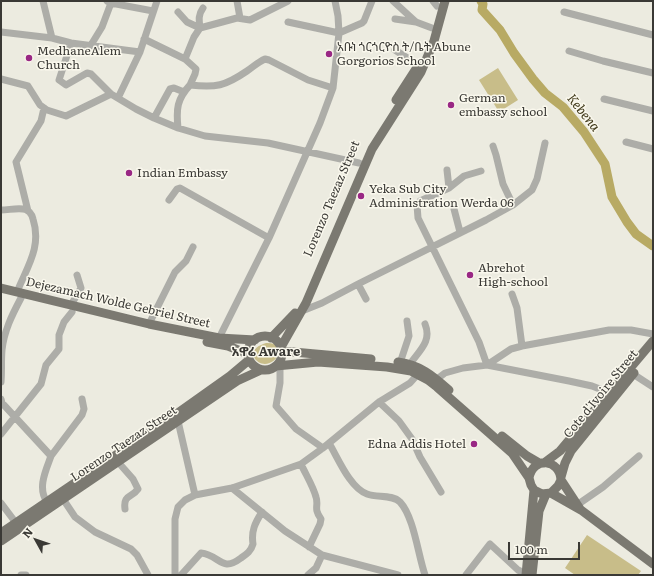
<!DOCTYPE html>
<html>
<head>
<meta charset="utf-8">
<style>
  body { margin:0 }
  #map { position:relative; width:654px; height:576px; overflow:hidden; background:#ecebe0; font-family:Literata,serif }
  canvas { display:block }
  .frame { position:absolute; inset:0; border:2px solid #3a3935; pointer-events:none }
  .north { position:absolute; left:16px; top:520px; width:40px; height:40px; -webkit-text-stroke:3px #faf8ed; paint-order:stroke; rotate:310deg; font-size:11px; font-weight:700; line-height:16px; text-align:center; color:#3a3935 }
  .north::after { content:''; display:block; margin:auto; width:14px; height:18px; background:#3a3935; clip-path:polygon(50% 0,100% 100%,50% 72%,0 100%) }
  .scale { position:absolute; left:508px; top:542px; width:72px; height:18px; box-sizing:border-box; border:2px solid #3a3935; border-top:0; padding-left:5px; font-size:12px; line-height:14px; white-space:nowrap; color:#3a3935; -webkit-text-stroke:3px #faf8ed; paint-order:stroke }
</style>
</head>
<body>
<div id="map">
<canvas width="654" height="576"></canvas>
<div class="frame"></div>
<div class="north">N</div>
<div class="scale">100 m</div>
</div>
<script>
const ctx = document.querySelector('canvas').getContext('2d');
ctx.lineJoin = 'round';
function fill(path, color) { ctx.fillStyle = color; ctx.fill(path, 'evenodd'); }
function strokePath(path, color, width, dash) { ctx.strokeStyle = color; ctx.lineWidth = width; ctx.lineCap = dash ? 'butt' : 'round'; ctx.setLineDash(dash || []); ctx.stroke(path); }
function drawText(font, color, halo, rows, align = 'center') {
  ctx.font = font + ' Literata,"Noto Sans Ethiopic",serif'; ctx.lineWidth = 3; ctx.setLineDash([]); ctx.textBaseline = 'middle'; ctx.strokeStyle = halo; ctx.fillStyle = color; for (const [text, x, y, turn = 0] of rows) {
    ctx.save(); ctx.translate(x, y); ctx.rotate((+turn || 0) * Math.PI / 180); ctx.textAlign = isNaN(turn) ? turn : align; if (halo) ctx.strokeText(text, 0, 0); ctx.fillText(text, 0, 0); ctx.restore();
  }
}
const green = new Path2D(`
  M498 68 518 100 499 112 479 80Z
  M266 343C297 342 267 380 253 356 253 348 258 346 266 343Z
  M587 535 641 571 638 575H575L565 568Z`);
const river = new Path2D(`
  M481 1 483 4 482 10 500 30 514 53 533 79 545 93 563 107 584 132 605 164 612 197 627 222 636 234 653 246`);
const minor = new Path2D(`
  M43 1 52 38
  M107 1 111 3 153 11
  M237 1 240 18
  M393 1 416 22 432 28
  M433 1 437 6
  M178 12 187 22 200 28C199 20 198 15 203 8
  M564 12 653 35
  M395 19 416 22
  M288 22 339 33 362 23 364 21 372 1
  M1 32 52 38 71 43 140 52
  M144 39 185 59 196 69 195 74 190 85
  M71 43 60 77 59 80 66 85 87 73 91 74 111 94 136 109 154 118 178 128 205 136 268 143 359 163
  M91 45 102 27 111 3
  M395 50 418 65
  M569 51 603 61 653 73
  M185 59 194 37 200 28 237 18 250 20 288 1
  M1 79 28 86 40 105 47 110 66 116 111 94
  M118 98 140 52 157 1
  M604 99 653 111
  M154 118 170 89 174 88 184 92
  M178 128C176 109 177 99 190 85 216 88 225 86 247 71 253 67 258 62 265 59L269 60 308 80 333 88
  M626 142 653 149
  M493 146 496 155 503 184 513 205
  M447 170 449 188
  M481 171 464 176 449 188 420 201 417 205 418 218 479 342 487 365 569 381 592 386 605 391
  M169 200 177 189 180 188 269 238
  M454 209 460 232
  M1 210C8 210 16 208 23 209 28 209 32 214 33 219 42 247 27 267 17 292
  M28 211 16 162 41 121 44 108
  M358 284 366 299
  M512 294 517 308 522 346
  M71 305 81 288 77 275
  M302 311 322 303 358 284 486 220 513 205 532 190 537 179 545 143
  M149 324 175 272 186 261 193 247
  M219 338 269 238 320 123 333 88 339 33 338 16 335 1
  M400 363 409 336 407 321
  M410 364C420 350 432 341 425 324
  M280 366V383L276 406 296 429 323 448
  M633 374 653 387
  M437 379 445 373 463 368 487 365 511 349 522 346 609 330H631L653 334
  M1 382C2 371 1 361 2 350 4 331 12 315 21 298
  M1 399 2 403 51 456C46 470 37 488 47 502
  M379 402 399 421 412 439 420 457 441 492
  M178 421 195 495
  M1 434 41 384 46 365 59 349V335L64 322 72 312
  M329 443C338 458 350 488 367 494 377 498 392 494 400 502 414 517 418 555 425 575
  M51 456 82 415 84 409 82 399
  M118 462 133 479 138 489C132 498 123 494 125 509
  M301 464C306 475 313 486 316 497 319 506 313 508 321 519L320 524 309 547
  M232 488 285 531 322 555 398 575
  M63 499 75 517 95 532 131 549 137 555 148 575
  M1 503 16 523
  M577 505 603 487 639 456
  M21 575H26
  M175 575V519L178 507 185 500 195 495 232 488 301 464 323 448 379 402 410 383 418 374
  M181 575 201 553C220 555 221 573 241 558 247 554 251 551 253 544 251 531 255 523 262 512
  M308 575 316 568 322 555
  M466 575 490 544 518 570 526 574`);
const major = new Path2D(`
  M396 100 416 69
  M1 288 149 324 219 338 255 340
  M248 353a17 17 0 1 1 34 0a17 17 0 1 1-34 0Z
  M271 338 295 313
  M207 342 228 346 248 354
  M281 347 306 303 372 149 421 72 434 41 445 1
  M282 351 371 359
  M398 362C420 365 432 375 449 390
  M276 366 318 362 387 367 411 371 428 380 437 387 512 453 529 478 531 485 534 490 542 494 551 493 558 486 561 480C560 459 533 456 529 478
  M502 436 527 456 539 463
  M544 463 560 451 653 341
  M561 477 565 463 571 451 634 373
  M561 480 580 509
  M551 493 581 510 653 564
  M1 533 175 415 230 376 249 360
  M1 541 237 381 261 370
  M526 575 534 490
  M532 575 539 511 546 494`);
const markers = [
  [329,54,4,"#992784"],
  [29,58,4,"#992784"],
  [451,105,4,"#992784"],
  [129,173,4,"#992784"],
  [361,196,4,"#992784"],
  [470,275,4,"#992784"],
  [474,444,4,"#992784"]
];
const poiNames = [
  ["አቡነ ጎርጎርዮስ ት/ቤት Abune",337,47],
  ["Gorgorios School",337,61],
  ["MedhaneAlem",37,51],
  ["Church",37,65],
  ["German",459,98],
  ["embassy school",459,112],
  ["Indian Embassy",137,173],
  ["Yeka Sub City",369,189],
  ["Administration Werda 06",369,203],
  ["Abrehot",478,268],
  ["High-school",478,282],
  ["Edna Addis Hotel",466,444,"right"]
];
const streetNames = [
  ["Lorenzo Taezaz Street",332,199,-67],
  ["Dejezamach Wolde Gebriel Street",118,303,13],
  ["Cote d'Ivoire Street",601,394,-51],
  ["Lorenzo Taezaz Street",124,444,-34]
];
const waterNames = [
  ["Kebena",583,113,51]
];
const neighbourhoodNames = [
  ["አዋሬ Aware",266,352]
];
fill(green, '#c8bd89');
strokePath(river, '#b8aa64', 9);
strokePath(minor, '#adada8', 7);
strokePath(major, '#7b7971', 9);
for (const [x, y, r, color] of markers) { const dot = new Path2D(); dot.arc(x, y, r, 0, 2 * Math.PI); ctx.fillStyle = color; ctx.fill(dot); strokePath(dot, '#faf8ed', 1.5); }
drawText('12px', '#3a3935', '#faf8ed', poiNames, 'left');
drawText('12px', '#3a3935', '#faf8ed', streetNames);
drawText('italic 13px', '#3f3819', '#faf8ed', waterNames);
drawText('bold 13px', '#3a3935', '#faf8ed', neighbourhoodNames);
</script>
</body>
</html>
